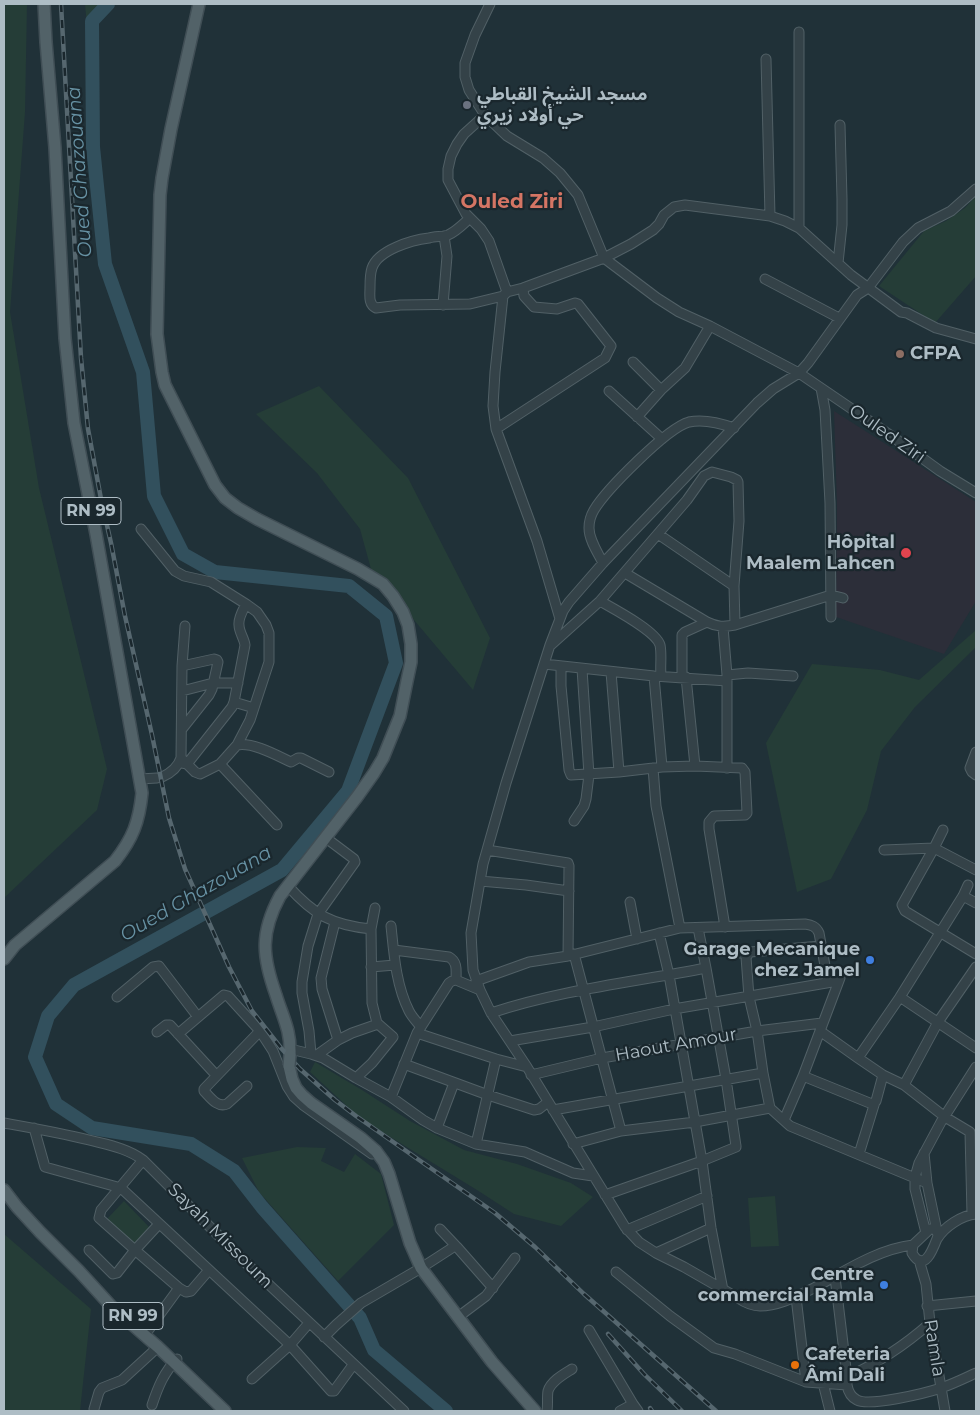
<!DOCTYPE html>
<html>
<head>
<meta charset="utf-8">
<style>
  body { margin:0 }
  #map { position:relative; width:980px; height:1415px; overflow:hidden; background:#203138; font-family:Montserrat,sans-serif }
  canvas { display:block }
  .frame { position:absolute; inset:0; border:5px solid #aebdc5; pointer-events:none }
</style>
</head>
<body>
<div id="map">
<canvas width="980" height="1415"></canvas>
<div class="frame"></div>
</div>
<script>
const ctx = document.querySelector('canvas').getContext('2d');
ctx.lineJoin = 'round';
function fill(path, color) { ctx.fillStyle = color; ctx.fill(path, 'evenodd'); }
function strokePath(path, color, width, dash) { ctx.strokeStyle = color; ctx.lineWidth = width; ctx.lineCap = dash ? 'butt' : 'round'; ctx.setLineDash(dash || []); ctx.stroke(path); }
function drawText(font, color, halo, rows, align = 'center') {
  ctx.font = font + ' Montserrat,"Noto Sans Arabic",sans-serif'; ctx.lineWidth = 4.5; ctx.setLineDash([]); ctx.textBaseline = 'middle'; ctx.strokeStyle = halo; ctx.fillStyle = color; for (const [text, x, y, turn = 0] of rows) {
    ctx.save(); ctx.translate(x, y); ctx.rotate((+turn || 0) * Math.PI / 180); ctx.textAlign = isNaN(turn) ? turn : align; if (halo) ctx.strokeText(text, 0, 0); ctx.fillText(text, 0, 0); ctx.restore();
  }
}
const medical = new Path2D(`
  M834 411 976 502V601L944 654 836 617 837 505Z`);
const green = new Path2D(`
  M4 4H27L25 112 10 312 39 488 107 769 97 810 4 898Z
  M85 4H106L87 26Z
  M976 196V276L935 323 879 286 924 231 946 221 965 208Z
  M319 386 408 478 490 638 473 690 371 569 360 529 317 473 256 414Z
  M976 630V647L915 707 881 751 867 810 831 879 797 892 766 743 812 664 880 670 919 680Z
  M315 1062 362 1090 410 1121 464 1150 517 1164 571 1183 593 1197 561 1226 514 1214 477 1190 361 1119 310 1072Z
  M297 1147 326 1148 321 1161 344 1172 355 1154 381 1174 394 1225 338 1281 259 1192 242 1158Z
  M775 1196 779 1246 751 1247 748 1198Z
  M124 1201 151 1229 133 1246 107 1219Z
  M4 1234 91 1309 80 1411H4Z`);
const river = new Path2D(`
  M108 4 92 21 93 147 105 264 143 372 154 496 183 554 215 572 349 586 386 616 396 663 348 791 282 870 74 985 48 1016 35 1057 56 1104 92 1128 191 1144 234 1171 262 1207 360 1318 374 1350 446 1411`);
const minor = new Path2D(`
  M490 4 475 35 465 63V77L469 90 485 115 507 136 543 158 560 173 578 195 604 258 657 298 679 312 710 326 799 373 893 437 940 471 976 493
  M766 59 770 216
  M485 115 464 134 457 144 451 156 448 169V180L466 214 481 229 489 241 507 292
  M470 218C463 224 457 231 448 235 443 237 435 236 429 238 412 240 378 250 372 268 370 274 370 281 370 287 370 295 368 304 376 308L400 305 470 304 503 296 507 292 523 288 604 258 631 244 653 230 659 224 664 215 674 207 685 205 770 216 785 221 799 228 851 275 901 312 907 313 936 328 976 339
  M799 228V32
  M838 263 842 225V199L840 125
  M765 279 839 318
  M503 296 495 372 493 406 496 429 537 541 560 619
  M443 305 447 256 444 236
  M633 362 661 390
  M821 388 825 410 830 503 831 617
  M609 391 662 439
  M637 417 661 390 685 368 710 326
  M496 429 605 358 611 346 578 304 575 303 557 309 534 307 524 296 523 288
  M141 529 175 571 184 576 211 582 246 604 257 612 266 625 269 633V662L250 720 237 745 220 764 200 774 195 772 181 758
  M658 534 734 586
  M603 563C598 553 589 540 589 528 589 522 591 515 594 510 606 490 667 428 689 422 703 419 720 423 734 428
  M625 573 707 622C717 627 724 627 735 625L831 595 843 598
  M600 601C614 609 656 631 660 645 662 654 660 666 661 676
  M723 627 727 675V768
  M551 645 600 601 687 500 704 476 712 472 731 477 737 480 738 482 739 521 734 586 735 625
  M544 664 654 676 727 681
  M182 666 214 659 217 660 218 662 212 689 209 695 182 729
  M561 667V686L569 770 571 775 619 772 662 767 695 766
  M611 672 619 772
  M727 675 748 673 793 676
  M654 676 662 767
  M682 677V635L685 632 707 622
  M686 677 695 766 742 768 745 772 747 813 745 815 714 816 709 822V829L725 927
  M182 691 213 683H238
  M234 702 254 708
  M237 745C253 742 276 755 291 762L298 758H301L329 772
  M976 752 970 768 972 772 976 775
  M182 763 187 764 232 707 234 702 245 645C244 638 239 632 239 625 238 618 243 610 246 604
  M220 764 277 825
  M653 768 656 806 680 928
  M162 777C171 773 178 767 181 758L182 666 185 626
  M140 779 157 778
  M574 821 584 806 586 799 589 775 582 669
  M487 850 568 863 569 866 568 956
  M884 850 934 848 943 830
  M976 870 934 848 902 905 905 911 976 954
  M480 881 526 885 569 891
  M968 885 963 896 900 997 976 1048
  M288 886C314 915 332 925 371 929
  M963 896 976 903
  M630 902 637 939
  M335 922 321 978 322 989 338 1040
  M391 926C394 955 396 985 409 1011 412 1017 417 1022 421 1027
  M698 928 706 968
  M659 933 669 975 702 1161 711 1228 723 1290
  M394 950 449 957C458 962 456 971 456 980
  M723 950 747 954
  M574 954 621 1131
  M371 967 395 965
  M476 981 529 962 568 956 680 928 805 924C811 925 816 926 819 933L828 982
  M117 997 153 967 159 966 198 1017
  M491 1013C560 990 634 982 706 968L726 1079 736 1146V1147L702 1161 605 1195
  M820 1031 858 1058 883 1075 904 1085 945 1117 970 1132 972 1214
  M157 1032 166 1025H170L216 1075
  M417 1033 496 1059 527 1067
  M178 1034 224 995 228 996 260 1031 273 1051 287 1086 294 1097 303 1105 372 1154
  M510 1041 593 1027 674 1009 838 981
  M290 1049 311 1054 323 1058 356 1078 391 1097 423 1120 437 1128 476 1144 525 1152 573 1173 593 1176
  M311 1054 309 1031 302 993V982L308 946 318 914 355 862 354 859 326 838
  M317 1055 338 1040 352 1033 375 1025 377 1023 372 1003 371 929 375 908
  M858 1058 900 997
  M404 1064 488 1095 534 1110 539 1109 548 1102
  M531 1075 602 1058 757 1031 822 1023
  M803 1076 840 978
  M356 1078 372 1063 393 1037 377 1023
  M904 1085 938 1022 976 967
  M247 1086 227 1104C217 1108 210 1097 204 1091V1089L260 1031
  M391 1097 417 1033 449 983 452 981 456 980 480 990
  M770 1108 763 1073 757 1031 749 997 746 957 750 952 821 946
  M553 1110 763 1073
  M784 1120 803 1076 872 1104 876 1101 883 1075
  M4 1123C32 1128 61 1133 89 1140 108 1145 127 1148 143 1160L248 1265 404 1411
  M34 1128 45 1167 121 1188 290 1345 331 1391H334L353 1365
  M437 1128 454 1083
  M476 1144 496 1059
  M573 1144 621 1131 695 1122 770 1108 790 1126 927 1183
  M924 1153 927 1183 937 1231
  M859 1154 875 1102
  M143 1160 101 1210 99 1218 135 1250 159 1224
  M440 1229 456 1246
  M930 1229H933L937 1231 938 1236C934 1246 925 1275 912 1253L913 1245Z
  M627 1230 707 1196
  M926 1233 915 1189V1177L919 1163 941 1122 976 1067
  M937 1239C944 1227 962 1215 976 1214
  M913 1245C878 1249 845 1271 814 1288 797 1296 779 1306 760 1306 752 1306 744 1302 738 1298L684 1267 656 1253 639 1242 625 1227 527 1067 491 1013 480 990 473 970 471 933 483 864 506 783 550 645 563 611 569 602 603 563 757 403 773 389 799 373 808 363 857 295 868 288 903 242 918 228 951 211 976 189
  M89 1250 113 1274 117 1273 135 1250 179 1288 186 1292 191 1291 209 1270
  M656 1253 711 1228
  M919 1260 926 1284 930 1323 945 1411
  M616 1272 670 1316 714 1348 735 1354 806 1382 847 1385C848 1391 851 1397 857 1400 869 1407 926 1393 941 1388 953 1384 965 1378 976 1373
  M835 1277 847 1377
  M796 1297 806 1382
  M927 1306 976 1301
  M458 1317 486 1296 515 1258
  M589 1330 633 1404
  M144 1336 179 1288
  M324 1337 336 1325 361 1303 421 1268 455 1246 457 1247 493 1288
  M252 1379 290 1345 309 1323
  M823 1383 830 1411
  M847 1385V1377C878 1363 904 1346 930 1323
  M152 1405C158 1387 164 1372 177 1359
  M94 1409 99 1392 102 1388 122 1380 158 1347
  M547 1411C548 1405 547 1397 548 1391 551 1381 564 1374 572 1369
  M620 1411 633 1404 638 1411`);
const major = new Path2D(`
  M199 4 171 129 162 178 160 195 157 334 162 372 165 385 215 485 225 498 238 508 257 519 358 569 383 584 393 596 403 612 408 625 411 644V662L407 681 400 716 383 758 374 773 357 797 280 896C260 933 262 956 276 995 283 1018 291 1030 290 1055
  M4 959 15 945 115 861C133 838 139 822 142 793L96 534 74 423 65 338 55 148 46 42 44 4
  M289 1066 292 1079 296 1088 302 1095 311 1103 361 1138 376 1151 384 1162 389 1174 410 1243 421 1268 492 1362 535 1411
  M4 1190 17 1207 40 1232 79 1271 111 1306 158 1347 225 1411`);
const rail = new Path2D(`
  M61 4 81 358 88 429 101 499 111 543 125 616 152 735 169 818 185 869 194 889 229 967 252 1011 281 1048 300 1069 335 1100 356 1116 495 1213 535 1247 584 1294 716 1411
  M608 1334 644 1374 682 1411
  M650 1408 652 1411`);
const majorBridge = new Path2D(`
  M289 1066 290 1055`);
const markers = [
  [467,105,5,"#6b7280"],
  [900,354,5,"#8d6e63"],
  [906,553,6,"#e0444e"],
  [870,960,5,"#3f7fe0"],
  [884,1285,5,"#3f7fe0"],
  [795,1365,5,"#e8710a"]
];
const shields = [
  [91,511,60],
  [133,1316,60]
];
const shieldNames = [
  ["RN 99",91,511],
  ["RN 99",133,1316]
];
const poiNames = [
  ["مسجد الشيخ القباطي",477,95],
  ["حي أولاد زيري",477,116],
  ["CFPA",910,354],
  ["Hôpital",895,543,"right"],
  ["Maalem Lahcen",895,564,"right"],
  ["Garage Mecanique",860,950,"right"],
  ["chez Jamel",860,971,"right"],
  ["Centre",874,1275,"right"],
  ["commercial Ramla",874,1296,"right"],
  ["Cafeteria",805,1355],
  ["Âmi Dali",805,1376]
];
const streetNames = [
  ["Ouled Ziri",887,434,35],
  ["Haout Amour",676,1045,-10],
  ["Sayah Missoum",220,1236,45],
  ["Ramla",934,1348,81]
];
const waterNames = [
  ["Oued Ghazouana",80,172,-94],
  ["Oued Ghazouana",196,894,-30]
];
const quarterNames = [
  ["Ouled Ziri",512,202]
];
fill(medical, '#2c2e39');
fill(green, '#253d37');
strokePath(river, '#32505d', 14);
strokePath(minor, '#516066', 11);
strokePath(major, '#404e55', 14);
strokePath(minor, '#344248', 9);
strokePath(major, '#526268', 11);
strokePath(rail, '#56676f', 4.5);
strokePath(rail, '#1a272d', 2.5, [8]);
strokePath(majorBridge, '#404e55', 14, []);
strokePath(majorBridge, '#526268', 11);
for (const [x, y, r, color] of markers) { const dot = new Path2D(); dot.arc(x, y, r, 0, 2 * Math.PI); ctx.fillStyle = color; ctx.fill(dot); strokePath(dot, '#1a272d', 2); }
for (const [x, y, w] of shields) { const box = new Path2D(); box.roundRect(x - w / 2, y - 13.5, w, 27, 4); ctx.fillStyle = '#1a272d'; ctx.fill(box); strokePath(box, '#aebdc5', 1); }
drawText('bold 16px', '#aebdc5', null, shieldNames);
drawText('bold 18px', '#aebdc5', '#1a272d', poiNames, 'left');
drawText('18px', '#aebdc5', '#1a272d', streetNames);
drawText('italic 19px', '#6792a4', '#1a272d', waterNames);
drawText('bold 20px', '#d47564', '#1a272d', quarterNames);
</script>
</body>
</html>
